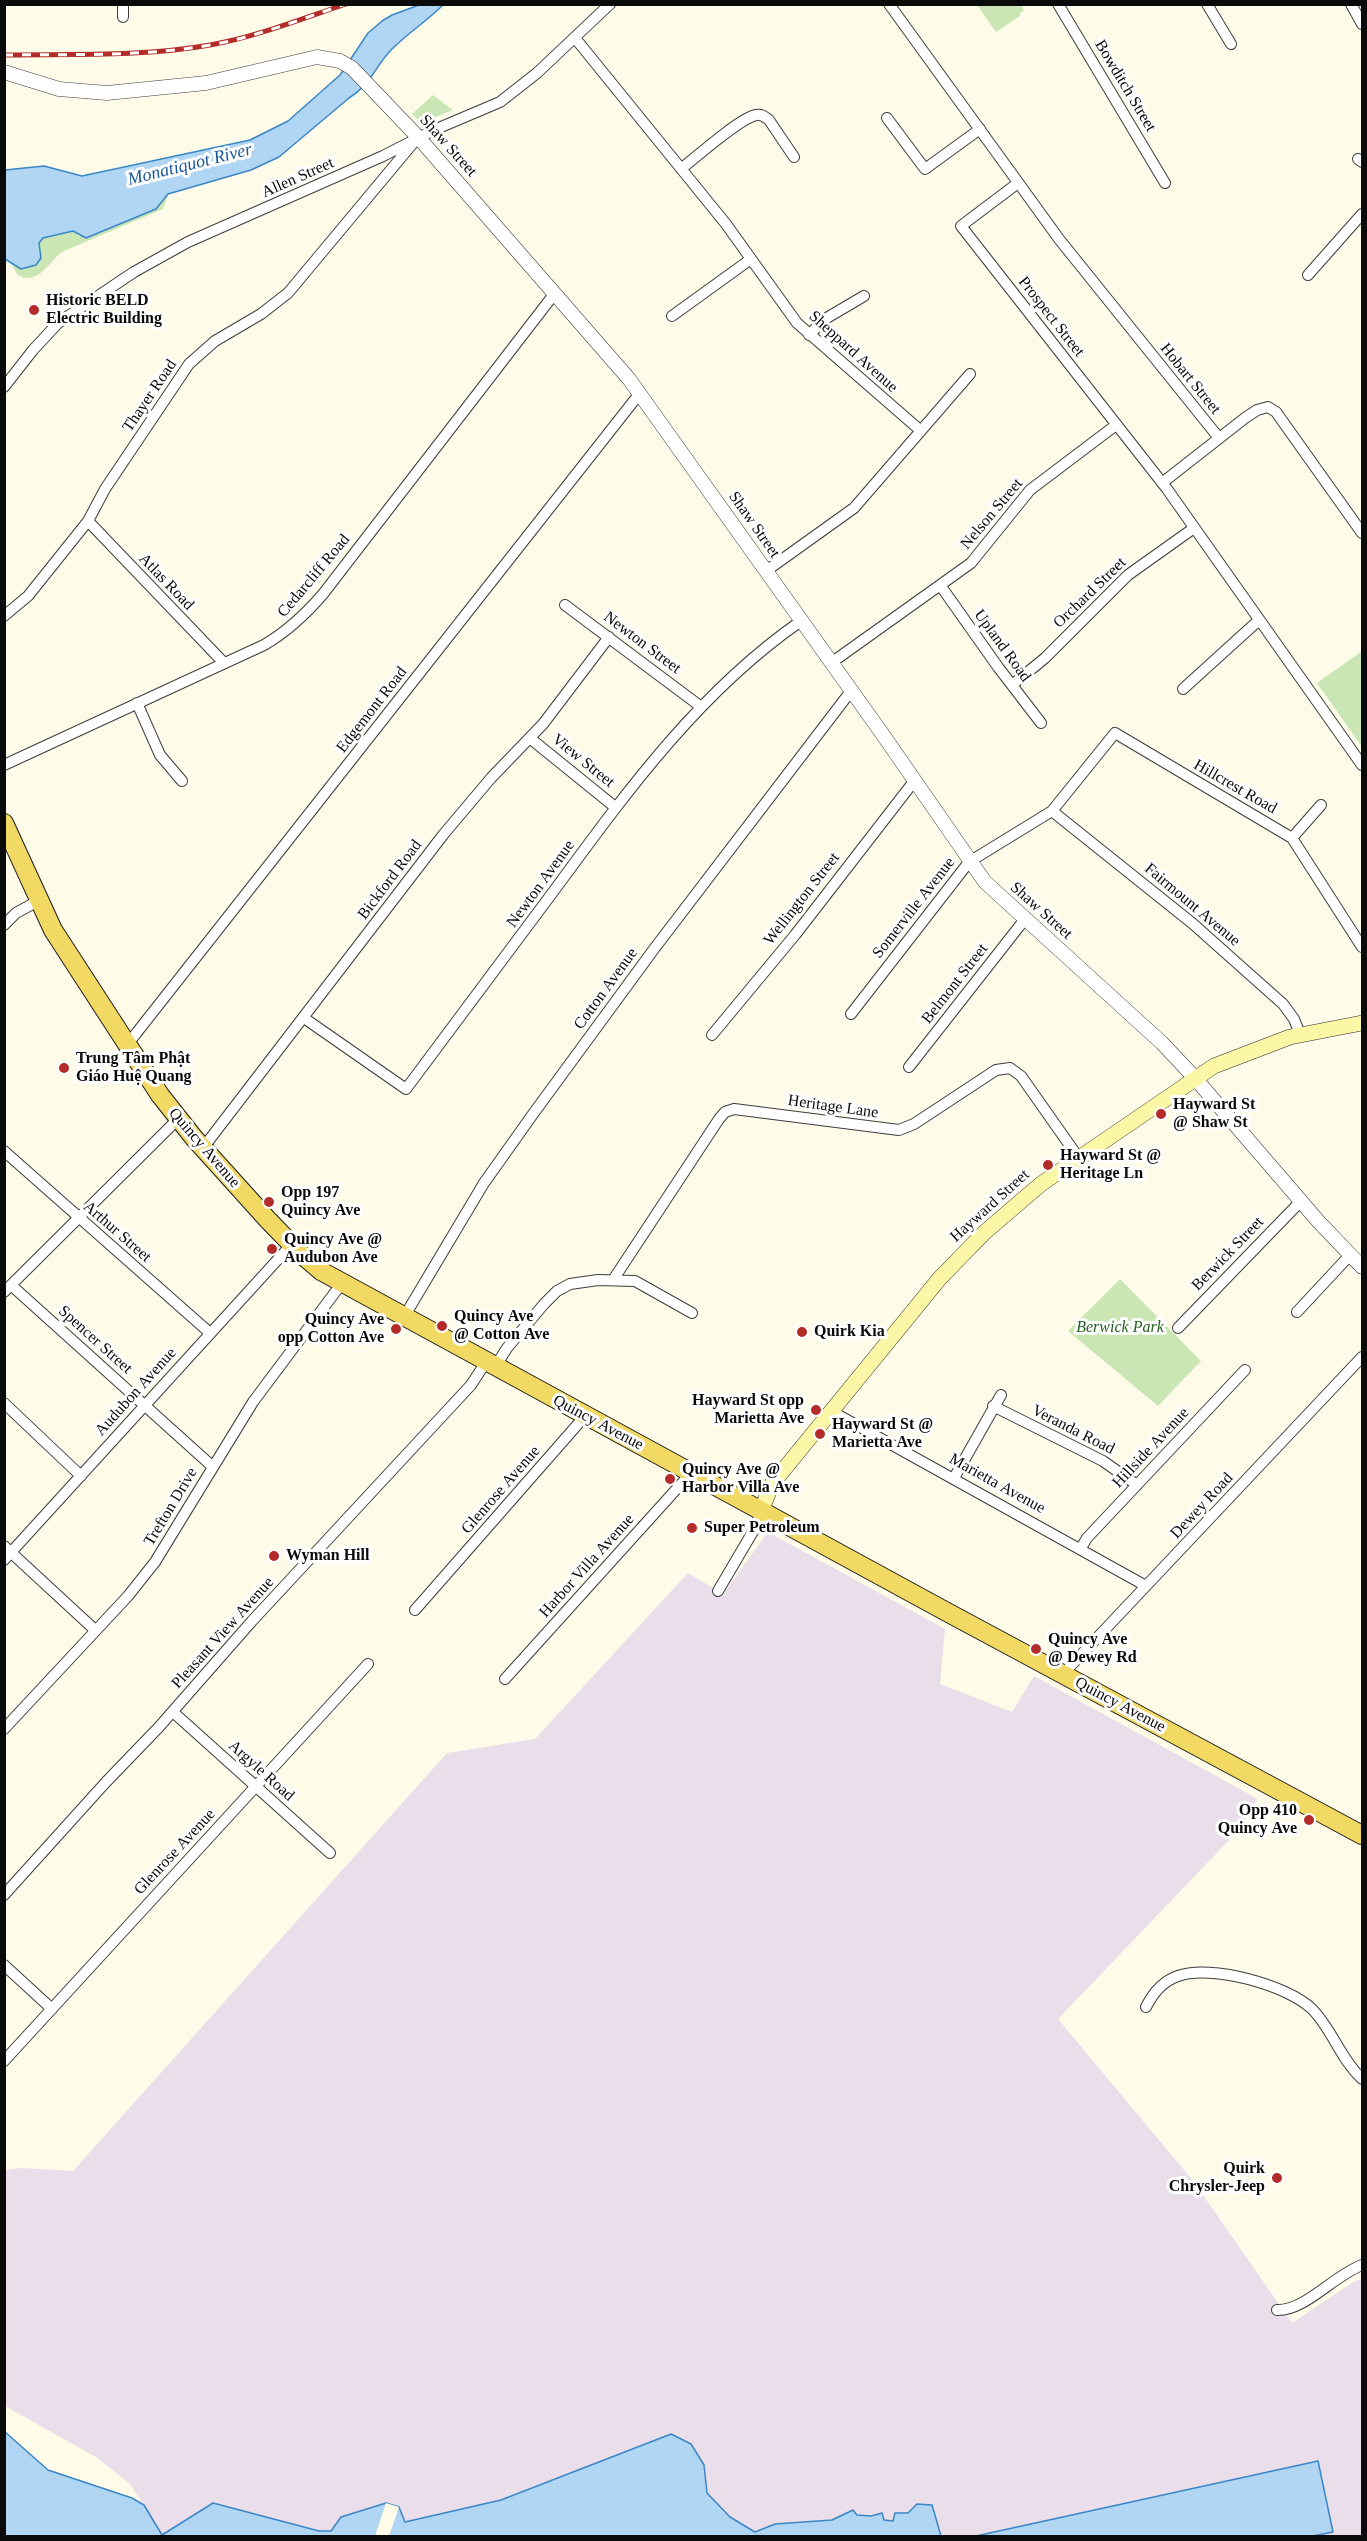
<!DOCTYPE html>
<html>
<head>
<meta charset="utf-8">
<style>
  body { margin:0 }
  #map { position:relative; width:1367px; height:2541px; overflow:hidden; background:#fefbe9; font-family:Georgia,serif }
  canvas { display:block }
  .frame { position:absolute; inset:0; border:6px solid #0a0a0a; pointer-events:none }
</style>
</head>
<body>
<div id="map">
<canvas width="1367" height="2541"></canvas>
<div class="frame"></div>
</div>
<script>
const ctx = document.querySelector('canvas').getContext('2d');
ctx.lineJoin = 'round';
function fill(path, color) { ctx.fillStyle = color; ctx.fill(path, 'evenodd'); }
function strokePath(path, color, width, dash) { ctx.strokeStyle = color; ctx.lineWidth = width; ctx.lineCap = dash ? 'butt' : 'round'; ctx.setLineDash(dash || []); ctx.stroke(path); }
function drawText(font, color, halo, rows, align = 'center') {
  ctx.font = font + ' Georgia,serif'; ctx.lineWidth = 6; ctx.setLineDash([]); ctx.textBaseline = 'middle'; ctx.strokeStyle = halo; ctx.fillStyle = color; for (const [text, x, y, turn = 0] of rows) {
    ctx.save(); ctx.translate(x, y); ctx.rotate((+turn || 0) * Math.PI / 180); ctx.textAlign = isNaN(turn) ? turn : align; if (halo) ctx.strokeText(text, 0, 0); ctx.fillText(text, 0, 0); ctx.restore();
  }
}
const industrial = new Path2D(`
  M768 1532 945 1629 940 1684 1012 1712 1034 1676 1258 1799 1233 1836 1058 2019 1194 2182 1292 2323 1355 2281 1362 2279V2536H1022L1019 2527 976 2536H941L932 2505H917L908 2513 893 2521 884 2520 882 2514 857 2515 853 2510 832 2520 775 2524 755 2532 730 2517 707 2493 704 2465 691 2444 671 2434 501 2500 405 2522 399 2507 331 2531H319L213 2503 162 2535 130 2484 96 2457 5 2406V2170L21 2168 73 2171 447 1753 535 1739 688 1573 723 1594Z`);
const green = new Path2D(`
  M977 5H1016L1018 7 1021 5 1024 10 1020 13V16L996 32Z
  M433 95 453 110 421 123 412 114Z
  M168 195 163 209 64 251C50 259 43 280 24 278L17 274 10 262 21 269 41 258 39 243 43 238 73 231 79 236 156 209Z
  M1362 651V747L1317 683Z
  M1120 1279 1201 1361 1158 1406 1068 1331Z`);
const water = new Path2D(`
  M419 5H443C427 21 408 33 392 49 375 66 371 85 349 98L279 157 251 170 168 194 156 209 86 238 73 231 43 238 39 243 41 258 36 265 21 269 5 259V170L44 166 82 176 250 140 288 121 340 75 368 33 382 21 392 15Z
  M4 2431 48 2470 132 2498 144 2505 162 2535 213 2503 319 2531H331L341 2517 386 2503 399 2507 405 2522 501 2500 671 2434 691 2444 704 2465 707 2493 730 2517 755 2532 775 2524 832 2520 853 2510 857 2515 871 2516 882 2513 884 2520 893 2521 895 2513H908L917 2504 932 2505 941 2536H5Z
  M1318 2461 1333 2532 1313 2536H976Z`);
const pier = new Path2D(`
  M386 2503 399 2507 389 2536H375Z`);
const minor = new Path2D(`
  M123 4V17
  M889 4 1059 239 1219 438
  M1058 4 1165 183
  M1207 4 1231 44
  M1351 4 1362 24
  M575 38 726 224 797 323 921 431
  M887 118 925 169 980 129
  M1358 159 1362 162
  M681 169C696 157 740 118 756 115 762 114 765 117 769 120L794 157
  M1018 183 961 226 1167 489 1362 765
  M1308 275 1362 214
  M672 316 751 259
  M809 335 825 319 864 296
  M4 387 33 350 58 323 134 272 188 242 383 156 434 130 500 102 537 73 610 4
  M1162 483 1245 418 1257 410 1268 407 1276 412 1362 533
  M88 521 224 663
  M766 571 854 508 970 374
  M940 585 998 667 1041 723
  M565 605 700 706
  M4 616 28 596 88 521 105 489 189 364 215 341 261 314 288 293 414 142
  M831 663 971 563 1030 490 1116 425
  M1012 685 1045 658 1128 575 1194 528
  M1183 689 1259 620
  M137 703 160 755 182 781
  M531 739 615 807
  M4 765 264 645C288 631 305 615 323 594L555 293
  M1052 811 1192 923 1283 1004 1294 1019 1300 1034
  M1292 838 1321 805
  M4 925 16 913 38 901
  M851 1014 969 862 1052 811 1115 733 1292 838 1362 947
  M304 1018 406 1089C456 1023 506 956 556 888 628 790 700 691 801 621
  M712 1035 795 935 915 780
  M127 1045 640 393
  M909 1067 1025 919
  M203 1148 443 835 491 778 543 724 609 637
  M4 1151 210 1333
  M613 1280 719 1119 725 1112 734 1109 899 1130 914 1124 996 1070 1010 1068 1021 1076 1078 1157
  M11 1285 213 1467
  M4 1292 178 1119
  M1297 1312 1350 1255
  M404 1317 484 1183 533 1114 654 949 851 691
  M1178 1328 1301 1201
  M495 1367 507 1348 544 1304 557 1291 570 1284 598 1280 635 1281 692 1313
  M4 1403 81 1476
  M993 1406 1103 1461 1137 1485
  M831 1411 1146 1586
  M954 1478 1001 1395
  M4 1546 95 1630
  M1081 1548 1087 1538 1245 1370
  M4 1560 291 1245
  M718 1591 755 1528 761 1511
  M415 1610 585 1416
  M1062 1675 1362 1357
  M505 1679 691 1473
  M173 1712 330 1853
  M4 1729 128 1596 155 1562 253 1402 342 1283
  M4 1895 106 1782 159 1727 252 1621 471 1385 486 1362
  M4 1965 52 2009
  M1146 2007C1153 1993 1163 1981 1178 1976 1211 1964 1287 1985 1312 2009 1332 2029 1340 2058 1362 2079
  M4 2061 368 1664
  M1277 2310C1305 2311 1333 2276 1362 2265`);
const tertiary = new Path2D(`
  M4 72 59 89 107 93 206 83 317 57 340 61 352 68 418 137 629 379 881 732 985 882 1162 1043 1194 1077 1318 1221 1362 1267`);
const secondary = new Path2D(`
  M761 1511 772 1484 940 1278 985 1232 1041 1184 1214 1066 1290 1037 1362 1023`);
const primary = new Path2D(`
  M4 823 53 930 160 1095 194 1138 268 1220 301 1254 321 1271 945 1611 1362 1835`);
const rail = new Path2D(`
  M4 55C73 54 142 57 210 45 256 37 301 19 346 4`);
const markers = [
  [34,310,6,"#b32c2a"],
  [64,1068,6,"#b32c2a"],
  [1161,1114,6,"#b32c2a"],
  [1048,1165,6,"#b32c2a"],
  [269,1202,6,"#b32c2a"],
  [272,1249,6,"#b32c2a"],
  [442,1326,6,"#b32c2a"],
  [396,1329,6,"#b32c2a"],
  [802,1332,6,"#b32c2a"],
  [816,1410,6,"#b32c2a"],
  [820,1434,6,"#b32c2a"],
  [670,1479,6,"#b32c2a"],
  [692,1528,6,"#b32c2a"],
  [274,1556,6,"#b32c2a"],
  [1036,1649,6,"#b32c2a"],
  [1309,1820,6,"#b32c2a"],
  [1277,2178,6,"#b32c2a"]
];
const streetNames = [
  ["Bowditch Street",1125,86,59],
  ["Shaw Street",448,146,48],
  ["Allen Street",298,178,-24],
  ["Prospect Street",1051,317,52],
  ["Sheppard Avenue",853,352,42],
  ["Hobart Street",1190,379,51],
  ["Thayer Road",150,396,-56],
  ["Nelson Street",992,514,-50],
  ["Shaw Street",754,525,55],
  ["Cedarcliff Road",314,576,-50],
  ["Atlas Road",166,582,46],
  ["Orchard Street",1090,593,-44],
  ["Newton Street",642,643,37],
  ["Upland Road",1002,646,54],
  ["Edgemont Road",372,710,-52],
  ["View Street",583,761,39],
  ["Hillcrest Road",1235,787,30],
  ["Bickford Road",390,880,-53],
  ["Newton Avenue",541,884,-54],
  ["Wellington Street",802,899,-52],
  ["Fairmount Avenue",1192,905,40],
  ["Somerville Avenue",914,908,-52],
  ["Shaw Street",1041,911,42],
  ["Belmont Street",955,984,-52],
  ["Cotton Avenue",606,989,-54],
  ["Heritage Lane",833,1107,8],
  ["Quincy Avenue",204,1148,49],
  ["Hayward Street",990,1206,-42],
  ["Arthur Street",117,1232,41],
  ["Berwick Street",1228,1254,-46],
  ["Spencer Street",95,1340,42],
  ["Audubon Avenue",136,1392,-48],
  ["Quincy Avenue",598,1423,28],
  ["Veranda Road",1073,1430,27],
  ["Hillside Avenue",1151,1448,-47],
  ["Marietta Avenue",997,1484,29],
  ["Glenrose Avenue",501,1490,-49],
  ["Dewey Road",1202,1506,-47],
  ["Trefton Drive",171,1507,-59],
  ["Harbor Villa Avenue",587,1566,-48],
  ["Pleasant View Avenue",223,1633,-48],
  ["Quincy Avenue",1120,1705,28],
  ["Argyle Road",261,1771,42],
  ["Glenrose Avenue",175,1852,-47]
];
const poiNames = [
  ["Historic BELD",46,301],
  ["Electric Building",46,319],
  ["Trung Tâm Phật",76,1059],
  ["Giáo Huệ Quang",76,1077],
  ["Hayward St",1173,1105],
  ["@ Shaw St",1173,1123],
  ["Hayward St @",1060,1156],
  ["Heritage Ln",1060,1174],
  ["Opp 197",281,1193],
  ["Quincy Ave",281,1211],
  ["Quincy Ave @",284,1240],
  ["Audubon Ave",284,1258],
  ["Quincy Ave",454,1317],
  ["@ Cotton Ave",454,1335],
  ["Quincy Ave",384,1320,"right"],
  ["opp Cotton Ave",384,1338,"right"],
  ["Quirk Kia",814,1332],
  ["Hayward St opp",804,1401,"right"],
  ["Marietta Ave",804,1419,"right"],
  ["Hayward St @",832,1425],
  ["Marietta Ave",832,1443],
  ["Quincy Ave @",682,1470],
  ["Harbor Villa Ave",682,1488],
  ["Super Petroleum",704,1528],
  ["Wyman Hill",286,1556],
  ["Quincy Ave",1048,1640],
  ["@ Dewey Rd",1048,1658],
  ["Opp 410",1297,1811,"right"],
  ["Quincy Ave",1297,1829,"right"],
  ["Quirk",1265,2169,"right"],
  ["Chrysler-Jeep",1265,2187,"right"]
];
const parkNames = [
  ["Berwick Park",1120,1328]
];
const waterNames = [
  ["Monatiquot River",190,165,-14]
];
fill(industrial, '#e9dee9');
fill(green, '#cbe6b5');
fill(water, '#b0d6f3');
strokePath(water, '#3a86c6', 1.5);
fill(pier, '#fefbe9');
strokePath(minor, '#3d3d3d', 12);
strokePath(tertiary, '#3d3d3d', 15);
strokePath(secondary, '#2c2c2c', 16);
strokePath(primary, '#1b1b1b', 20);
strokePath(minor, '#fff', 10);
strokePath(tertiary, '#fff', 14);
strokePath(secondary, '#fbf7a6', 15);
strokePath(primary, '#f2d964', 18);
strokePath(rail, '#b32c2a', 5);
strokePath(rail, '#fff', 3, [9]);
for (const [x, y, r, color] of markers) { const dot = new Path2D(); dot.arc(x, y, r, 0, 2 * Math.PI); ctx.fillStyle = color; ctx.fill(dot); strokePath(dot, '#fff', 2); }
drawText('16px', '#0a0a0a', '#fff', streetNames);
drawText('bold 16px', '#0a0a0a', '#fff', poiNames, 'left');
drawText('italic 16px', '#285e1f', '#fff', parkNames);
drawText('italic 18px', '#1b5895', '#fff', waterNames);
</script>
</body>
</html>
